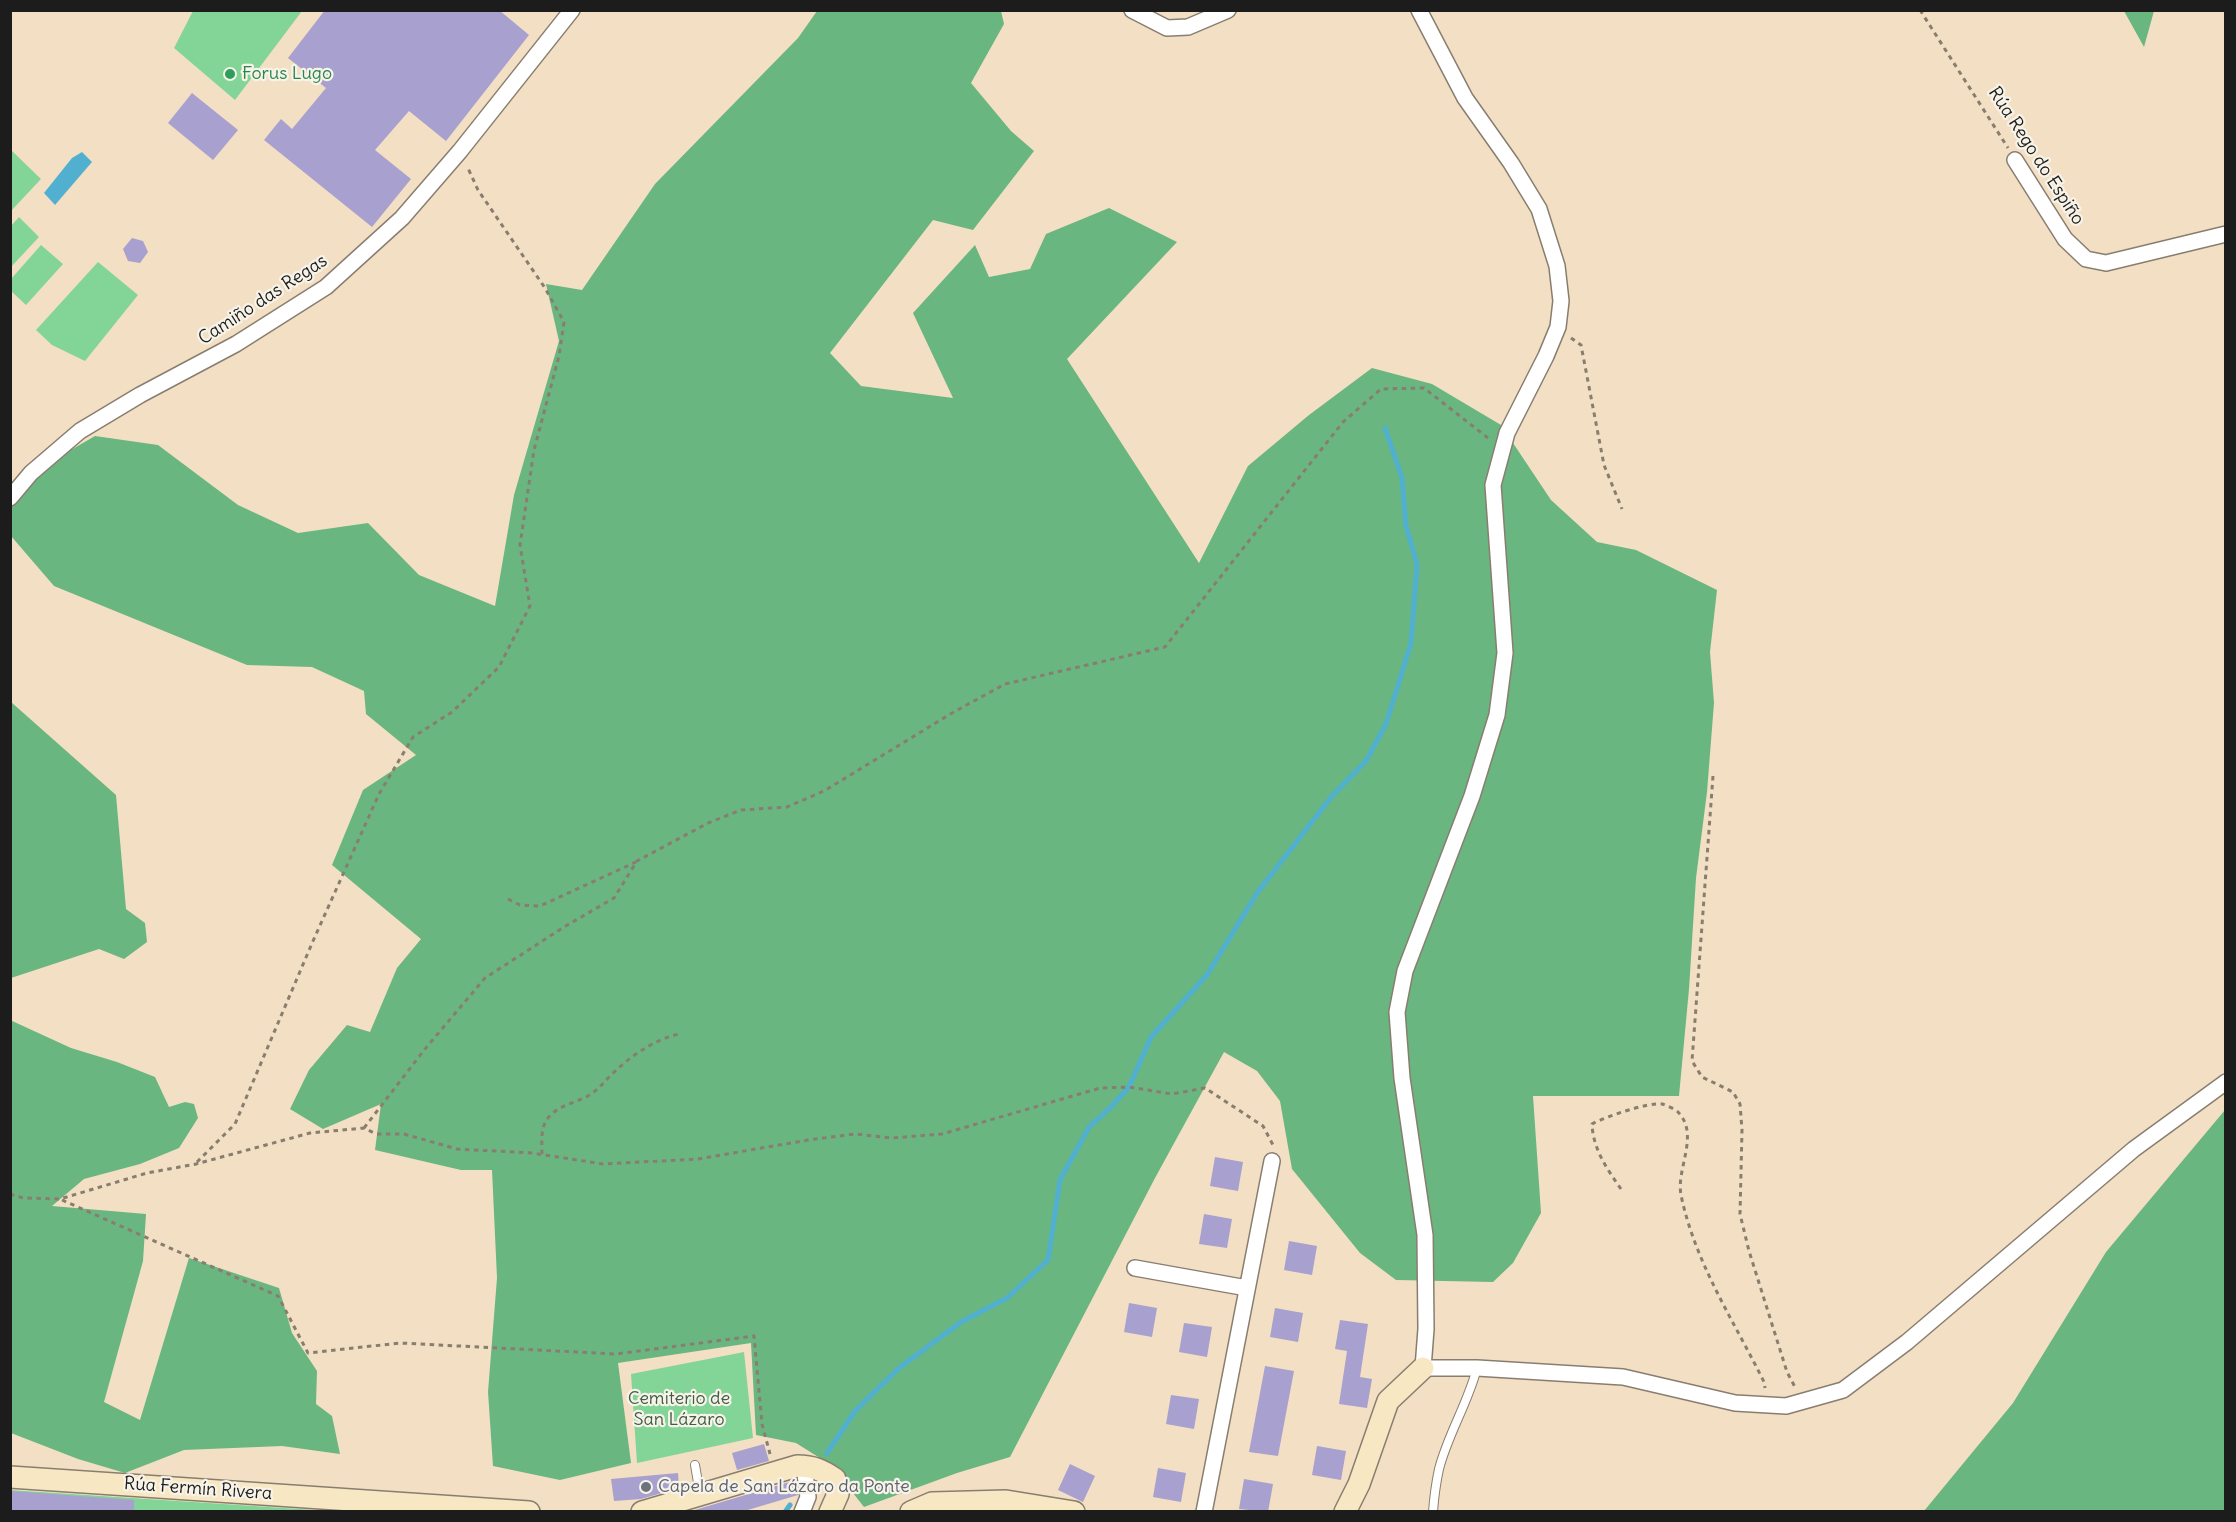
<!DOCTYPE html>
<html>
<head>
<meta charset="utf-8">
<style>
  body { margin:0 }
  #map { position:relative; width:2236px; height:1522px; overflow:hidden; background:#f3dfc3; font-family:Delius,sans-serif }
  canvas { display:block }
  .frame { position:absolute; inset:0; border:12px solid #1c1c1c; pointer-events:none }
</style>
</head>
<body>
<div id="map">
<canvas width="2236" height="1522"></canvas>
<div class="frame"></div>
</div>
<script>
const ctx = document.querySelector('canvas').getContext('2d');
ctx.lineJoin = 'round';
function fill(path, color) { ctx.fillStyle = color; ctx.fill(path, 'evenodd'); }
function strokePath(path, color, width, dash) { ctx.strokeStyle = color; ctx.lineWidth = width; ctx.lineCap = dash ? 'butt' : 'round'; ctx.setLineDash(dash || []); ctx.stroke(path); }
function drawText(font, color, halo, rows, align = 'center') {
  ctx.font = font + ' Delius,sans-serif'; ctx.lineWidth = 4.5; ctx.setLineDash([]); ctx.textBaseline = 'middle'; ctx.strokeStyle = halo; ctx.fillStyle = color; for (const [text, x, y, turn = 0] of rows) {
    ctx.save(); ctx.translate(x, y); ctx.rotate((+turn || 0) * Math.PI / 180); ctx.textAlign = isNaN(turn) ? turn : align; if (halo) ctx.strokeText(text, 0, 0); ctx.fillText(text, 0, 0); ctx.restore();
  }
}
const green = new Path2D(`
  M193 11V10L302 11 235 100 174 48Z
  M11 150 41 179 11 211H10Z
  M19 217 39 237 11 267V226Z
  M41 245 63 264 26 305 11 291V279Z
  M98 262 138 295 85 361 52 345 36 330Z
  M744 1352 753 1438 637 1463 631 1374Z
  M10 1490 330 1511H11Z`);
const forest = new Path2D(`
  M817 11H1001L1004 24 971 83 1011 131 1034 151 973 230 933 220 830 353 861 386 953 398 913 313 975 245 989 277 1030 269 1046 234 1109 208 1177 242 1067 359 1199 563 1248 466 1309 415 1372 368 1432 384 1501 425 1551 500 1597 542 1636 550 1717 590 1710 652 1714 703 1707 792 1696 878 1689 989 1679 1096H1533L1541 1213 1513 1263 1493 1282 1396 1280 1360 1253 1292 1169 1280 1101 1257 1071 1224 1052 1155 1178 1010 1457 957 1473 864 1507 831 1465 796 1443 756 1435 751 1343 618 1363 631 1463 560 1480 493 1466 488 1392 497 1278 492 1170H461L375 1150 381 1104 323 1129 290 1109 309 1070 347 1025 370 1032 397 968 421 939 332 865 363 790 416 755 366 714 364 691 312 667 247 665 54 586 11 536V503L45 465 95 436 158 445 238 505 298 533 368 523 419 575 495 606 514 495 559 341 546 284 582 290 655 184 798 38Z
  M2124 11H2154L2144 47Z
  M11 702 116 795 126 909 145 923 147 942 124 959 99 949 11 978Z
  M10 1020 71 1048 117 1062 155 1077 169 1107 185 1102 194 1104 198 1118 179 1148 140 1164 84 1179 52 1206 146 1214 143 1261 104 1402 140 1420 189 1258 279 1288 292 1333 317 1371 316 1404 332 1416 340 1454 282 1446 184 1450 125 1473 78 1459 11 1433Z
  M2225 1110V1511H1924L2013 1403 2106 1252Z`);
const water = new Path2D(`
  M82 152 92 162 55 205 44 193 72 158Z`);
const stream = new Path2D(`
  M827 1453 855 1411 899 1368 961 1322 1007 1298 1048 1260 1060 1180 1089 1127 1110 1108 1129 1087 1151 1037 1207 975 1257 893 1332 796 1366 761 1386 724 1411 643 1417 564 1406 526 1402 478 1385 428
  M785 1512 790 1505`);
const building = new Path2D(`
  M325 10H499L529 35 446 141 409 111 375 150 411 179 372 227 264 140 281 119 292 129 326 88 288 58Z
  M192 93 238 130 213 160 168 123Z
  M132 238 143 241 148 252 140 263 128 261 123 249Z
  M1215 1157 1243 1162 1238 1191 1210 1186Z
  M1204 1214 1232 1219 1227 1248 1199 1244Z
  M1289 1241 1317 1246 1312 1275 1284 1270Z
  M1129 1303 1157 1308 1152 1337 1124 1332Z
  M1275 1308 1303 1313 1298 1342 1270 1337Z
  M1340 1320 1368 1324 1360 1377 1372 1379 1367 1408 1339 1404 1347 1351 1335 1349Z
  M1184 1323 1212 1327 1207 1357 1179 1352Z
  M1265 1366 1294 1371 1278 1456 1249 1452Z
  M1171 1395 1199 1399 1194 1429 1166 1424Z
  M764 1444 769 1461 737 1470 732 1453Z
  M1317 1446 1346 1451 1341 1480 1312 1475Z
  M1070 1464 1095 1476 1083 1502 1058 1490Z
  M1158 1468 1186 1473 1181 1502 1153 1497Z
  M678 1473 679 1488 641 1499 614 1501 611 1479Z
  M1244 1479 1273 1484 1268 1512 1239 1509Z
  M796 1480 798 1495 741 1512H688Z
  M10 1491 134 1500V1512H10Z`);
const path = new Path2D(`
  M1920 10 2008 148
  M1571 338 1581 345 1604 465 1622 509
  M1713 776 1692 1061 1702 1077 1733 1092 1740 1104 1742 1130 1740 1214 1749 1251 1787 1372 1795 1387
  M508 899 520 905 540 906 636 862
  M364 1128 425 1049 485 978 564 927 614 898 637 861 708 823 741 810 787 807 824 791 952 713 1005 684 1165 647 1343 422 1381 389 1424 388 1488 438
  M542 1154C542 1143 540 1128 548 1118 557 1106 575 1103 588 1096 598 1090 604 1082 612 1074 631 1056 653 1040 679 1034
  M197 1162 235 1124 313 941 379 794 413 737 452 712 499 667 530 606 520 545 534 450 559 356 564 322 545 288 478 190 467 166
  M1621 1189C1607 1169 1593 1149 1592 1124 1605 1117 1648 1102 1662 1104 1666 1105 1675 1109 1678 1112 1700 1135 1676 1168 1681 1195 1695 1263 1734 1321 1764 1382L1765 1388
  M10 1194 23 1198 60 1199 147 1173 196 1164 310 1133 364 1128 376 1134H404L457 1149 532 1153 603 1164 698 1159 808 1140 855 1134 892 1138 942 1134 1100 1088 1129 1087 1172 1094 1205 1088 1263 1126 1273 1145
  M62 1200 278 1296 308 1353 400 1343 616 1354 754 1336 762 1424 770 1454`);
const lane = new Path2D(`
  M695 1465 700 1494
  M1433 1512C1434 1498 1436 1483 1439 1469 1448 1434 1468 1403 1477 1368`);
const street = new Path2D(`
  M1132 10 1167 28 1188 27 1228 10
  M1419 10 1465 98 1511 163 1539 209 1557 266 1561 301 1558 327 1546 356 1507 433 1493 485 1505 653 1497 715 1472 796 1405 971 1397 1012 1402 1078 1425 1235 1426 1329 1423 1368H1477L1623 1377 1735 1403 1786 1406 1843 1390 1907 1342 2134 1149 2226 1082
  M2015 160 2065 239 2086 259 2106 263 2226 234
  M10 498 31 473 80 431 140 395 236 344 326 287 402 218 460 151 572 10
  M1135 1268 1247 1288
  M802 1512 808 1497 804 1466
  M1204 1512 1272 1161`);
const secondary = new Path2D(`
  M10 1477 529 1512
  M642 1512 797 1466C813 1466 822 1470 835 1479L838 1494 830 1512
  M911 1512 932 1503 1006 1501 1074 1512
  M1345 1512 1359 1484 1388 1401 1423 1368`);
const markers = [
  [230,74,6,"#2e9e5b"],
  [646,1487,6,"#6b7280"]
];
const leisureNames = [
  ["Forus Lugo",242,74]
];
const streetNames = [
  ["Rúa Rego do Espiño",2036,156,57],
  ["Camiño das Regas",263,300,-33],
  ["Rúa Fermín Rivera",198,1489,4]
];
const parkNames = [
  ["Cemiterio de",679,1399],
  ["San Lázaro",679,1420]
];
const worshipNames = [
  ["Capela de San Lázaro da Ponte",658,1487]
];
fill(green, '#83d597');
fill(forest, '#6ab680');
fill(water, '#51afd0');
strokePath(stream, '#51afd0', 5);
fill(building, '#a8a0ce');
strokePath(lane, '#887e70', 10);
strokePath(street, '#887e70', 18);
strokePath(secondary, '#887e70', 24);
strokePath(path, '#887e70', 3, [4.5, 4.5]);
strokePath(lane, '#fff', 8);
strokePath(street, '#fff', 15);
strokePath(secondary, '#f8e7c3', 21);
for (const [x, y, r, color] of markers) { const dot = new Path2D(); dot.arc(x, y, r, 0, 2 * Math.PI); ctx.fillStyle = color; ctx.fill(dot); strokePath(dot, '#f7f3e8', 2); }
drawText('18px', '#27864d', '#f7f3e8', leisureNames, 'left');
drawText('18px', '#1c1c1c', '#f7f3e8', streetNames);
drawText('18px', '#405d47', '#f7f3e8', parkNames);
drawText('18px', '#5b616d', '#f7f3e8', worshipNames, 'left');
</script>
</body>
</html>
